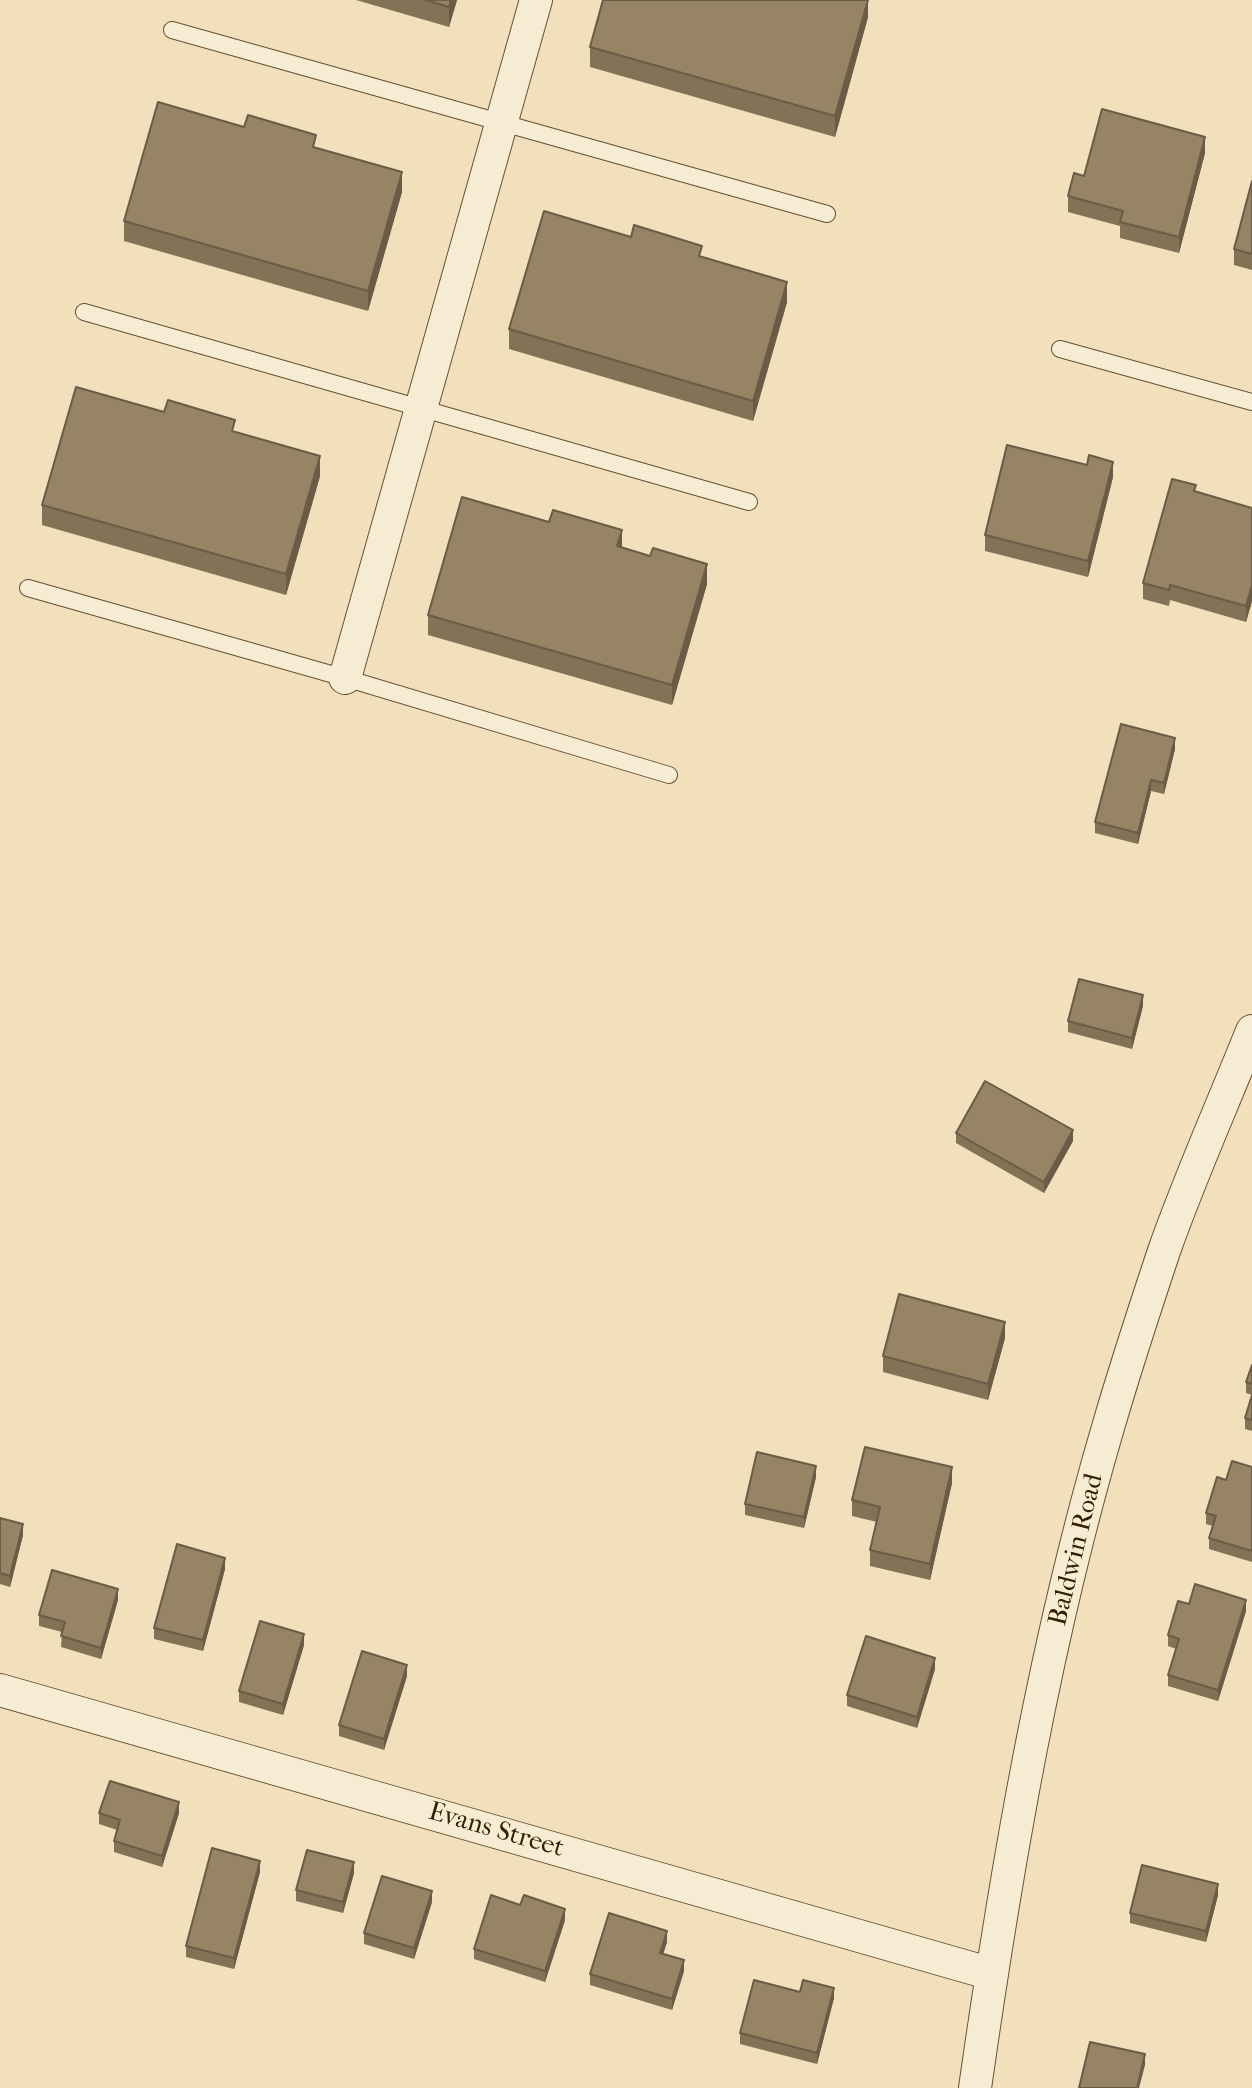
<!DOCTYPE html>
<html>
<head>
<meta charset="utf-8">
<style>
  body { margin:0 }
  canvas { display:block; background:#f1e0bb }
</style>
</head>
<body>
<canvas width="1252" height="2088"></canvas>
<script>
const ctx = document.querySelector('canvas').getContext('2d');
ctx.lineJoin = 'round';
function strokePath(path, color, width, dash) { ctx.strokeStyle = color; ctx.lineWidth = width; ctx.lineCap = dash ? 'butt' : 'round'; ctx.setLineDash(dash || []); ctx.stroke(path); }
function fill(path, color) { ctx.fillStyle = color; ctx.fill(path, 'evenodd'); }
function drawText(font, color, halo, rows, align = 'center') {
  ctx.font = font + ' "IM FELL French Canon",serif'; ctx.lineWidth = 6; ctx.setLineDash([]); ctx.textBaseline = 'middle'; ctx.strokeStyle = halo; ctx.fillStyle = color; for (const [text, x, y, turn = 0] of rows) {
    ctx.save(); ctx.translate(x, y); ctx.rotate((+turn || 0) * Math.PI / 180); ctx.textAlign = isNaN(turn) ? turn : align; if (halo) ctx.strokeText(text, 0, 0); ctx.fillText(text, 0, 0); ctx.restore();
  }
}
const lane = new Path2D(`
  M172 30 827 214
  M84 312 749 502
  M1060 349 1252 402
  M28 588 345 678 669 775`);
const street = new Path2D(`
  M345 678 536 0
  M0 1690 992 1974
  M975 2088C1007 1864 1045 1641 1109 1424 1126 1366 1145 1308 1164 1251 1190 1177 1223 1104 1252 1031`);
const wall = new Path2D(`
  M356 0H457L449 27Z
  M868 0V17L835 137 590 67V47Z
  M316 148 402 192 368 311 124 241V221Z
  M1205 153 1179 253 1120 238V226L1068 212V196L1084 176Z
  M1252 181V270L1234 265V249Z
  M631 237 702 257 787 302 753 421 509 349V329Z
  M235 432 320 476 286 595 42 525V505Z
  M1113 477 1088 577 985 551V535Z
  M1196 492 1252 508V601L1246 622 1170 600 1169 606 1143 599V583Z
  M622 548 707 584 672 705 428 635V615Z
  M1175 749 1164 794 1151 791 1138 844 1095 833V822Z
  M1143 1006 1132 1049 1068 1032V1021Z
  M956 1133 1073 1141 1044 1193 956 1143Z
  M1005 1338 988 1400 883 1372V1356Z
  M1252 1365V1395L1246 1393V1382Z
  M1252 1395V1431L1245 1429V1418Z
  M1252 1467V1562L1209 1549V1538L1213 1526 1206 1524V1513Z
  M816 1477 804 1528 745 1515V1504Z
  M952 1483 930 1580 870 1566V1550L877 1522 852 1516V1500Z
  M0 1518 23 1535 10 1587 0 1584Z
  M225 1569 203 1651 154 1639V1628Z
  M118 1600 101 1659 61 1647 62 1632 39 1626V1615Z
  M1189 1604 1246 1611 1218 1701 1168 1686V1675L1176 1649 1168 1646V1635Z
  M304 1645 283 1715 239 1702V1691Z
  M935 1669 917 1728 847 1706V1695Z
  M407 1676 384 1750 339 1736V1725Z
  M99 1813H179L162 1867 114 1852V1841L117 1830 99 1824Z
  M260 1872 234 1969 186 1957V1946Z
  M354 1873 343 1913 296 1901V1890Z
  M1218 1895 1206 1942 1130 1923V1913Z
  M432 1902 414 1959 364 1944V1933Z
  M565 1920 545 1982 474 1959V1949Z
  M667 1942 663 1954 684 1971 672 2010 590 1985V1974Z
  M800 1992 834 1998 817 2064 740 2044V2033Z`);
const shadedWall = new Path2D(`
  M451 0H457L449 27V7Z
  M868 0V17L835 137V116Z
  M1205 137V153L1179 253V237Z
  M402 172V192L368 311V291Z
  M787 282V302L753 421V401Z
  M320 456V476L286 595V574Z
  M1113 462V477L1088 577V561Z
  M622 530V550L617 546Z
  M707 564V584L672 705V685Z
  M1252 585V601L1246 622V606Z
  M1175 738V749L1164 794V783Z
  M1151 780V791L1138 844V833Z
  M1143 995V1006L1132 1049V1038Z
  M1073 1130V1141L1044 1193V1182Z
  M1005 1322V1338L988 1400V1384Z
  M816 1466V1477L804 1528V1517Z
  M952 1467V1483L930 1580V1564Z
  M23 1524V1535L10 1587V1576Z
  M225 1558V1569L203 1651V1640Z
  M118 1589V1600L101 1659V1648Z
  M1246 1600V1611L1218 1701V1690Z
  M304 1634V1645L283 1715V1704Z
  M935 1658V1669L917 1728V1717Z
  M407 1665V1676L384 1750V1739Z
  M179 1802V1813L162 1867V1856Z
  M260 1861V1872L234 1969V1958Z
  M354 1862V1873L343 1913V1902Z
  M1218 1884V1895L1206 1942V1931Z
  M432 1891V1902L414 1959V1948Z
  M565 1909V1920L545 1982V1971Z
  M667 1931V1942L660 1964V1953Z
  M684 1960V1971L672 2010V1999Z
  M834 1988V1998L817 2064V2053Z
  M1145 2054V2065L1139 2088H1137Z`);
const building = new Path2D(`
  M426 0H451L449 7Z
  M603 0H868L835 116 590 47Z
  M158 102 244 127 248 115 316 135 313 147 402 172 368 291 124 221Z
  M1102 109 1205 137 1179 237 1120 222 1123 211 1068 196 1074 173 1084 176Z
  M1252 181V254L1234 249Z
  M544 211 631 237 634 225 702 246 699 256 787 282 753 401 509 329Z
  M76 387 164 412 168 400 235 420 232 431 320 456 286 574 42 505Z
  M1007 445 1087 465 1089 455 1113 462 1088 561 985 535Z
  M1172 479 1196 485 1194 491 1252 508V585L1246 606 1170 585 1169 590 1143 583Z
  M462 497 549 522 553 510 622 530 617 546 650 556 653 548 707 564 672 685 428 615Z
  M1121 724 1175 738 1164 783 1151 780 1138 833 1095 822Z
  M1079 979 1143 995 1132 1038 1068 1021Z
  M985 1081 1073 1130 1044 1182 956 1133Z
  M899 1294 1005 1322 988 1384 883 1356Z
  M1252 1365V1384L1246 1382Z
  M1252 1395V1420L1245 1418Z
  M865 1447 952 1467 930 1564 870 1550 880 1507 852 1500Z
  M757 1452 816 1466 804 1517 745 1504Z
  M1232 1461 1252 1467V1551L1209 1538 1216 1516 1206 1513 1217 1477 1226 1480Z
  M0 1518 23 1524 10 1576 0 1573Z
  M177 1544 225 1558 203 1640 154 1628Z
  M52 1570 118 1589 101 1648 61 1636 65 1622 39 1615Z
  M1195 1584 1246 1600 1218 1690 1168 1675 1179 1639 1168 1635 1178 1601 1189 1604Z
  M260 1621 304 1634 283 1704 239 1691Z
  M866 1636 935 1658 917 1717 847 1695Z
  M362 1651 407 1665 384 1739 339 1725Z
  M110 1781 179 1802 162 1856 114 1841 120 1820 99 1813Z
  M212 1848 260 1861 234 1958 186 1946Z
  M307 1850 354 1862 343 1902 296 1890Z
  M1142 1865 1218 1884 1206 1931 1130 1913Z
  M382 1876 432 1891 414 1948 364 1933Z
  M491 1895 520 1905 524 1895 565 1909 545 1971 474 1949Z
  M609 1913 667 1931 660 1953 684 1960 672 1999 590 1974Z
  M754 1980 800 1992 803 1980 834 1988 817 2053 740 2033Z
  M1090 2042 1145 2054 1137 2088H1079Z`);
const streetNames = [
  ["Baldwin Road",1077,1550,-76],
  ["Evans Street",496,1831,16]
];
strokePath(lane, '#645032', 18);
strokePath(street, '#645032', 34);
strokePath(lane, '#f6ebd3', 16);
strokePath(street, '#f6ebd3', 32);
fill(wall, '#827256');
fill(shadedWall, '#6a5c46');
fill(building, '#978464');
strokePath(building, '#6a5c46', 2);
drawText('26px', '#352005', '#f6ebd3', streetNames);
</script>
</body>
</html>
